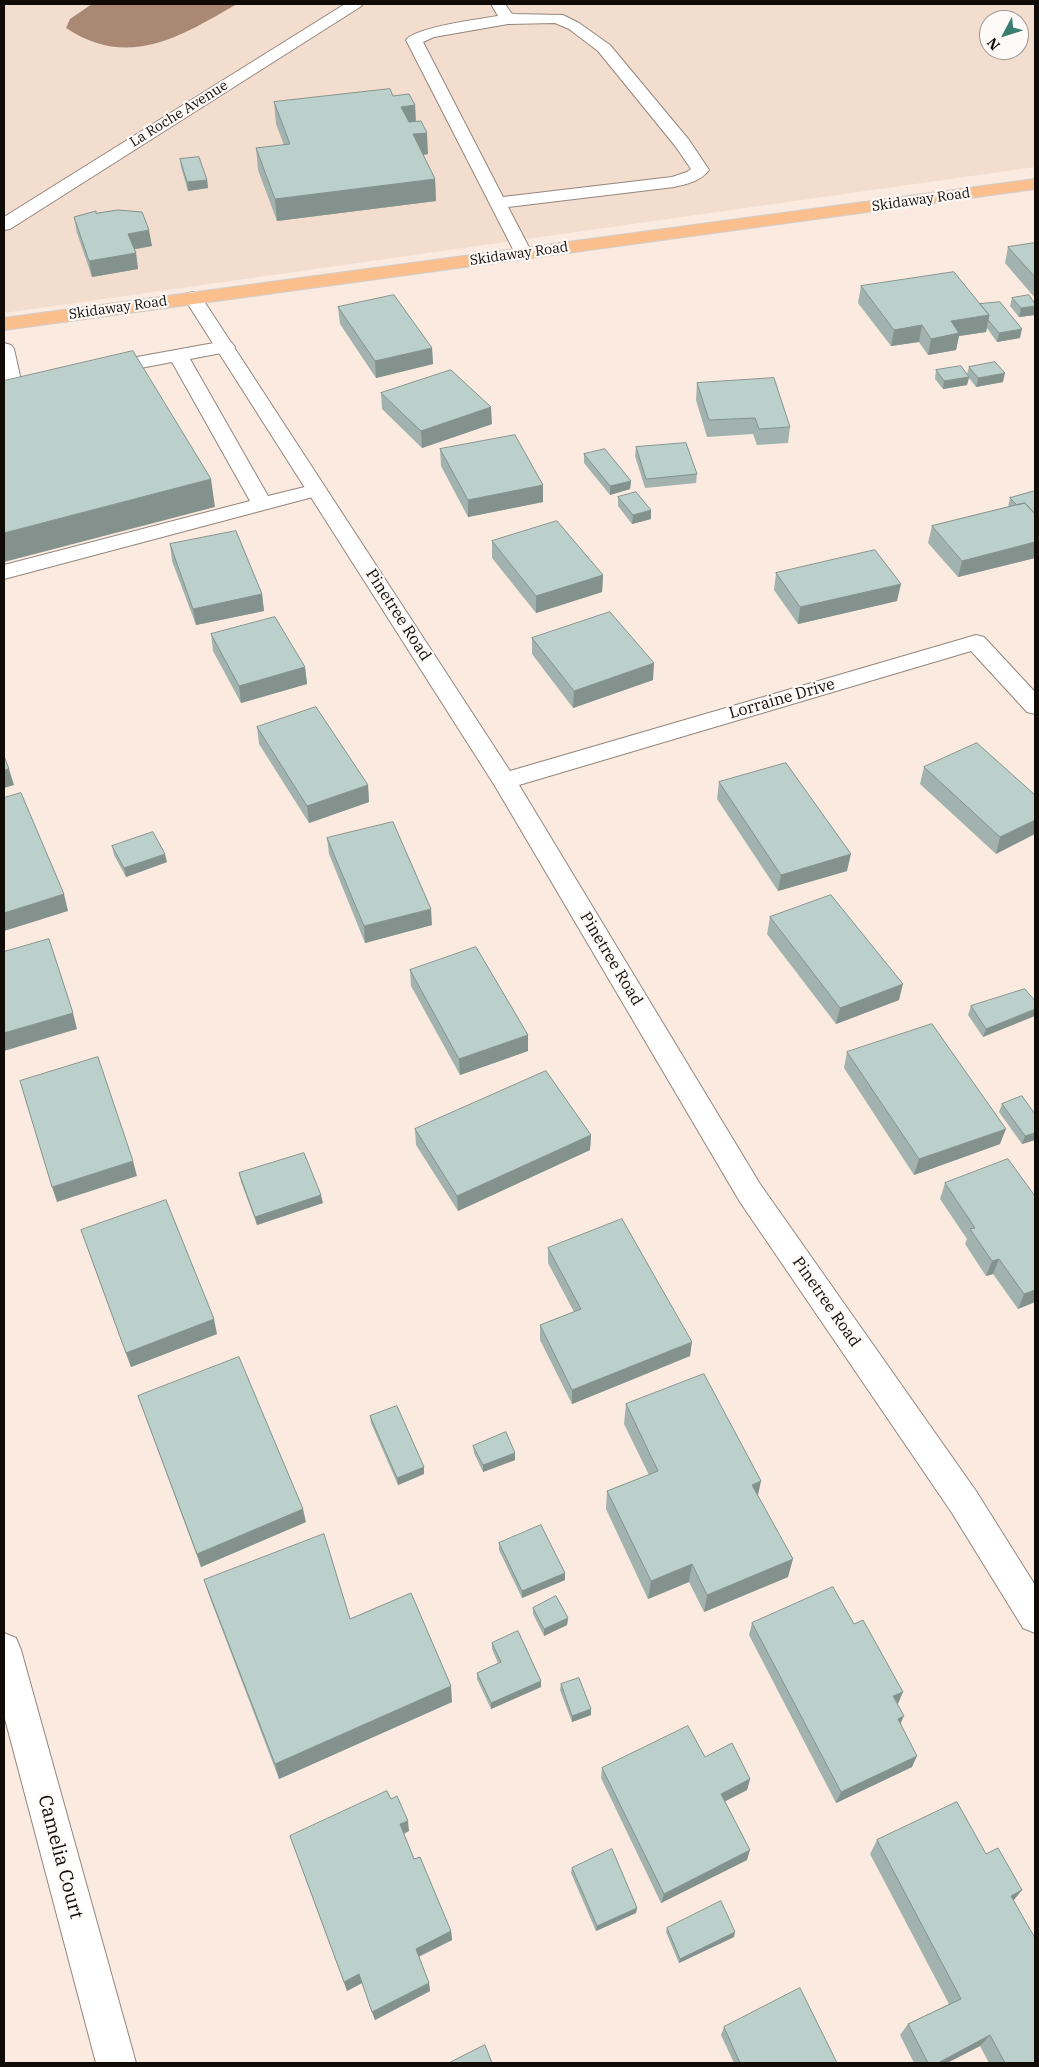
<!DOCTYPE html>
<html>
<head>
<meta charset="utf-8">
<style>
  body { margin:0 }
  #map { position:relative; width:1039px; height:2067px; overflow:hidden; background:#faeae0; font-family:"IBM Plex Serif",serif }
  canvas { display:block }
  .frame { position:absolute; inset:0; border:5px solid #100b07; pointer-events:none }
  .north { position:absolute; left:979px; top:10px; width:50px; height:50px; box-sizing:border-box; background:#fdfaf8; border:1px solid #9e9a98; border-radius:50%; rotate:230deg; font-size:14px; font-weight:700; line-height:20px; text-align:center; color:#100b07 }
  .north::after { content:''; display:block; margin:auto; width:18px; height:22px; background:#397d71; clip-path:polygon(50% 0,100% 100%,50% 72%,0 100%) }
</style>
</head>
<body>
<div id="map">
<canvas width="1039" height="2067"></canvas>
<div class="frame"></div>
<div class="north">N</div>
</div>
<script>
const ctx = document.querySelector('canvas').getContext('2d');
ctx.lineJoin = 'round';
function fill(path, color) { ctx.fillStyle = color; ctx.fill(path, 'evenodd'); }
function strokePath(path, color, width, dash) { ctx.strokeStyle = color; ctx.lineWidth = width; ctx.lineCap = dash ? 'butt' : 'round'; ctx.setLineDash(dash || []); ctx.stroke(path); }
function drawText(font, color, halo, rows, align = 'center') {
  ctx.font = font + ' "IBM Plex Serif",serif'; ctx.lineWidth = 4.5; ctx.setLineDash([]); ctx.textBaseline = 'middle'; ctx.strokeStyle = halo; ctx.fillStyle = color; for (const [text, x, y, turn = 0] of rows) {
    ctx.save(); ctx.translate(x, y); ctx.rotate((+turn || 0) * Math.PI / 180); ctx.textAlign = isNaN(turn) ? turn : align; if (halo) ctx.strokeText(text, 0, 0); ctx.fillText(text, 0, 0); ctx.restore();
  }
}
const built = new Path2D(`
  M4 4H1035V167L4 313ZM989 20H1019V50H989Z`);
const water = new Path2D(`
  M92 4H237C181 36 129 70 66 28L70 19Z`);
const service = new Path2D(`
  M491 4H505L512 14 563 15 579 23 610 45 689 140 709 170C701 181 687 184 674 187L508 207 532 253 529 257 523 258 517 257 406 40C416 27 480 19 498 16ZM555 23 569 29 598 51 676 147 691 169 687 172 672 177 503 197 423 42 434 37 508 24Z
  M225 341 232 343 235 347 232 351 190 359 268 496 317 484 324 486 327 490 324 494 4 579V565L250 501 172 362 104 375 97 373 94 369 97 365 104 363Z
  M4 343 11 345 14 349 22 385 19 389 12 391 4 387Z`);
const minor = new Path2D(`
  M193 292 200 294 202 298 510 771 976 635 984 637 1035 692V714L1027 712 971 651 519 785 760 1184 976 1491 1035 1585V1633L1023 1628 952 1513 740 1202 495 786 184 298 186 294Z
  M4 1633 16 1638 21 1650 136 2063H96L4 1715Z`);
const secondary = new Path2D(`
  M345 4H363L360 7 10 229 4 230V217Z`);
const primary = new Path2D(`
  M1035 179V189L4 330V318Z`);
const wall = new Path2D(`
  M393 96 415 105 416 121 428 154 423 155 435 179 436 201 277 221 258 170 256 148 284 145 276 124 274 102Z
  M180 159 207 180 208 188 188 191 181 167Z
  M96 213 152 246 134 249 136 253 138 269 92 277 77 233 74 217Z
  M1035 243V298L1005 263 1008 247Z
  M861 286 980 304 1020 338 997 342 987 328 986 332 959 336 956 350 928 355 919 342 891 346 858 303Z
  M1012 298 1035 315 1019 317 1010 306Z
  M338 307 432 348 433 364 376 378 340 324Z
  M969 367 1003 382 976 387 969 378 967 385 943 389 935 379 936 370 967 374Z
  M697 383 790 427 788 443 757 445 753 434 707 437 696 400Z
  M381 393 492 424 422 448 382 409Z
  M636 447 697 474 696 483 645 488 635 456Z
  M440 449 543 485V502L468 517 441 466Z
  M584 454 631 481 630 489 610 495 584 463Z
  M1035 491V558L958 577 928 543 932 526 1008 507 1010 498Z
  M618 497 651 519 632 524 618 506Z
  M492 541 603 575 602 592 536 613 492 558Z
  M170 544 262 594 264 611 196 625 172 561Z
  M776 573 897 601 798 624 774 590Z
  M211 634 305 667 307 684 241 703 213 651Z
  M532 638 653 680 573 708 532 654Z
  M257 727 368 785 369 802 309 823 259 744Z
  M924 767 1035 795 996 854 920 784Z
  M719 782 847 871 778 891 717 799Z
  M327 838 432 925 365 943 329 854Z
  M112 846 167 862 126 877 114 855Z
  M770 917 899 1000 836 1024 767 934Z
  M410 970 528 1035V1051L460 1075 411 986Z
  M1035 1001 983 1037 968 1015 971 1006Z
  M847 1052 1000 1144 914 1175 844 1068Z
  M1002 1104 1035 1114V1140L1022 1144 999 1112Z
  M415 1129 591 1135 590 1150 458 1211 416 1145Z
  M239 1173 323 1203 257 1225 241 1182Z
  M945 1183 1035 1302 1018 1309 993 1274 986 1276 965 1244 967 1239 940 1199Z
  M81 1230 217 1334 131 1367Z
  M548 1248 690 1356 572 1404 540 1340V1325L574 1312 548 1263Z
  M138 1396 306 1522 201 1567Z
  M626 1404 758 1496 788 1577 704 1612 689 1582 648 1599 606 1509 607 1491 649 1475 624 1424Z
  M370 1416 424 1467V1474L398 1485 371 1423Z
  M473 1446 515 1453V1460L483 1472 474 1453Z
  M499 1543 565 1580 522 1598 499 1550Z
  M204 1580 350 1619 452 1702 279 1779 210 1598Z
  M533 1608 568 1618 567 1625 544 1636 533 1614Z
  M752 1623 897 1704 901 1724 912 1767 836 1803 749 1635Z
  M492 1643 541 1687 491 1709 477 1679V1673L498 1663 492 1649Z
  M561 1684 591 1709V1715L572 1722 560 1690Z
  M705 1757 750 1779 747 1790 725 1801 747 1860 661 1903 601 1778 602 1768Z
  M391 1799 409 1831 404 1834 414 1859 451 1931 452 1940 419 1957 429 1983 430 1991 375 2020 362 1983 347 1991 290 1836Z
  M877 1840 986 1854 1022 1890 1014 1900 1035 2063H989L980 2046 947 2063H914L900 2035 908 2024 949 2004 870 1854Z
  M572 1868 637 1908 636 1913 596 1931 571 1873Z
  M667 1928 734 1937 679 1963 666 1932Z
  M724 2027 837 2063H734L721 2035Z`);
const shadedWall = new Path2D(`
  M415 105 416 127 402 128 401 107Z
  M427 133 428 154 414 156 413 134Z
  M435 179 436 201 277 221 275 199Z
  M207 180 208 188 188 191 187 182Z
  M149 230 152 246 131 250 128 234Z
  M136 253 138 269 92 277 89 261Z
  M1035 306V315L1019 317 1021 308Z
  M989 315 986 332 959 336 956 350 928 355 931 339 951 321Z
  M922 325 919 342 891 346 894 330Z
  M1022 329 1020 338 997 342 999 333Z
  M432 348 433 364 376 378 375 361Z
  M1005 373 1003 382 976 387 978 378Z
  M969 377 967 385 943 389 944 381Z
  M491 407 492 424 422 448 421 431Z
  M211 479 215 507 4 562V533Z
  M631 481 630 489 610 495V486Z
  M543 485V502L468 517V500Z
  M651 510V519L632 524 633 515Z
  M1035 542V558L958 577 962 561Z
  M603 575 602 592 536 613V596Z
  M901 584 897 601 798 624 800 607Z
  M262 594 264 611 196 625 193 609Z
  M654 663 653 680 573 708 574 691Z
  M305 667 307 684 241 703 239 686Z
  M9 769 14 785 4 788V770Z
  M368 785 369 802 309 823 307 806Z
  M1035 820V834L996 854 1000 837Z
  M165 854 167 862 126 877 124 868Z
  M851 854 847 871 778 891 781 875Z
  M64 894 68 911 4 931V913Z
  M431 909 432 925 365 943 364 926Z
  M903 984 899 1000 836 1024 840 1008Z
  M1035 1009V1016L983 1037 986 1029Z
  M73 1013 77 1029 4 1051V1033Z
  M528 1035V1051L460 1075 459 1059Z
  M1006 1129 1000 1144 914 1175 919 1159Z
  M1035 1133V1140L1022 1144 1025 1136Z
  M591 1135 590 1150 458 1211 457 1196Z
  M133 1161 137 1176 57 1202 52 1187Z
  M321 1195 323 1203 257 1225 255 1217Z
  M999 1259 993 1274 986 1276 992 1261Z
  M1035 1290V1302L1018 1309 1024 1294Z
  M214 1319 217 1334 131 1367 126 1353Z
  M692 1342 690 1356 572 1404V1390Z
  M515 1453V1460L483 1472V1465Z
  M424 1467V1474L398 1485 397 1478Z
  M761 1481 757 1500 752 1485Z
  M303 1509 306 1522 201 1567 197 1554Z
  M793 1559 788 1577 704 1612 707 1595Z
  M692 1564 689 1582 648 1599 651 1581Z
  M565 1573V1580L522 1598V1591Z
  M568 1618 567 1625 544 1636V1629Z
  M541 1681V1687L491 1709V1703Z
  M451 1686 452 1702 279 1779 275 1764Z
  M903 1692 898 1704 893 1696Z
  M591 1709V1715L572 1722V1716Z
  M904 1716 899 1727 898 1719Z
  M917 1756 912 1767 836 1803 841 1792Z
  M750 1779 747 1790 718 1805 721 1794Z
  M408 1821 409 1831 402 1834 400 1824Z
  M750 1850 747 1860 661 1903 664 1894Z
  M1022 1890 1011 1903V1896Z
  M637 1908 636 1913 596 1931 597 1926Z
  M451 1931 452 1940 417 1957 416 1949Z
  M735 1932 734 1937 679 1963 680 1959Z
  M359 1974 362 1983 347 1991 344 1982Z
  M429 1983 430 1991 375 2020 372 2012Z
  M990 2035 980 2046 947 2063H938Z`);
const building = new Path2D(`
  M390 89 393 96 409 94 415 105 401 107 409 122 421 121 427 133 413 134 435 179 275 199 256 148 290 144 274 102Z
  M199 157 207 180 187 182 180 159Z
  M118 210 142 212 149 230 128 234 136 253 89 261 74 217 96 211V213Z
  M1035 243V277L1008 247Z
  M954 272 989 315 951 321 959 333 931 339 922 325 894 330 861 286Z
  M394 295 432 348 375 361 338 307Z
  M1029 295 1035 304V306L1021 308 1012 298Z
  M1000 302 1022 329 999 333 988 320 989 315 980 304Z
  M133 351 211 479 4 533V381Z
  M995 362 1005 373 978 378 969 367Z
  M961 366 969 377 944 381 936 370Z
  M451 370 491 407 421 431 381 393Z
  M774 378 790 427 759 429 755 418 709 420 697 383Z
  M515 435 543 485 468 500 440 449Z
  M686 443 697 474 646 479 636 447Z
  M605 449 631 481 610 486 584 454Z
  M1035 491V514L1025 503 1017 505 1010 498Z
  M636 492 651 510 633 515 618 497Z
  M1025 503 1035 514V542L962 561 932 526Z
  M557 521 603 575 536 596 492 541Z
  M236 531 262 594 193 609 170 544Z
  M875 550 901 584 800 607 776 573Z
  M610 612 654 663 574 691 532 638Z
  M275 617 305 667 239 686 211 634Z
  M316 707 368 785 307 806 257 727Z
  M977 743 1035 795V820L1000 837 924 767Z
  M4 756 9 769 4 770Z
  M786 763 851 854 781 875 719 782Z
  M21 793 64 894 4 913V798Z
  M393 822 431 909 364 926 327 838Z
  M153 832 165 854 124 868 112 846Z
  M831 895 903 984 840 1008 770 917Z
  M49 939 73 1013 4 1033V952Z
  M476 947 528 1035 459 1059 410 970Z
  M1025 989 1035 1001V1009L986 1029 971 1006Z
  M932 1024 1006 1129 919 1159 847 1052Z
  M98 1057 133 1161 52 1187 20 1081Z
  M546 1071 591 1135 457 1196 415 1129Z
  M1022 1096 1035 1114V1133L1025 1136 1002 1104Z
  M304 1153 321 1195 255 1217 239 1173Z
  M1008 1159 1035 1196V1290L1024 1294 999 1259 992 1261 970 1229 975 1228 945 1183Z
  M166 1200 214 1319 126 1353 81 1230Z
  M622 1219 692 1342 572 1390 540 1325 581 1309 548 1248Z
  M239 1357 303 1509 197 1554 138 1396Z
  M704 1374 761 1481 752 1485 793 1559 707 1595 692 1564 651 1581 607 1491 658 1471 626 1404Z
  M397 1406 424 1467 397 1478 370 1416Z
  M506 1432 515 1453 483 1465 473 1446Z
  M541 1525 565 1573 522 1591 499 1543Z
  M324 1534 350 1619 411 1593 451 1686 275 1764 204 1580Z
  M833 1587 854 1624 863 1620 903 1692 893 1696 904 1716 898 1719 917 1756 841 1792 752 1623Z
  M556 1596 568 1618 544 1629 533 1608Z
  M518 1631 541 1681 491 1703 477 1673 501 1662 492 1643Z
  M579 1678 591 1709 572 1716 561 1684Z
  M688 1726 705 1757 732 1743 750 1779 721 1794 750 1850 664 1894 602 1768Z
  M387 1791 391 1799 397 1796 408 1821 400 1824 414 1859 420 1857 451 1931 416 1949 429 1983 372 2012 359 1974 344 1982 290 1836Z
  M957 1802 986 1854 998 1848 1022 1890 1011 1896 1035 1938V2062L1033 2063H1005L990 2035 938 2063H928L908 2024 961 1999 877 1840Z
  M612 1849 637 1908 597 1926 572 1868Z
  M721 1901 735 1932 680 1959 667 1928Z
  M800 1988 837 2063H740L724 2027Z
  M485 2045 492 2063H449Z`);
const farStreetnames = [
  ["La Roche Avenue",179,114,-32],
  ["Skidaway Road",921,200,-8],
  ["Skidaway Road",519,254,-8],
  ["Skidaway Road",118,308,-8]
];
const streetNames = [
  ["Pinetree Road",398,615,57],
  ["Lorraine Drive",782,699,-16],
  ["Pinetree Road",611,959,59],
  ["Pinetree Road",826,1302,55]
];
const nearStreetnames = [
  ["Camelia Court",60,1857,75]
];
fill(built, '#f3ddce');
fill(water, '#a98973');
strokePath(service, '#94867c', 2);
strokePath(minor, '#94867c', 2);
strokePath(secondary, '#94867c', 2);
strokePath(primary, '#cfcecd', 2);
fill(service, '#fff');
fill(minor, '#fff');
fill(secondary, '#fff');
fill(primary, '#fbbf8e');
fill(wall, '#a2b3af');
fill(shadedWall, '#84928e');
fill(building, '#bcd0cb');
strokePath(building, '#84928e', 1);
drawText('14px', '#100b07', '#fdfaf8', farStreetnames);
drawText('16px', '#100b07', '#fdfaf8', streetNames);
drawText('19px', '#100b07', '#fdfaf8', nearStreetnames);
</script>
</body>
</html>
